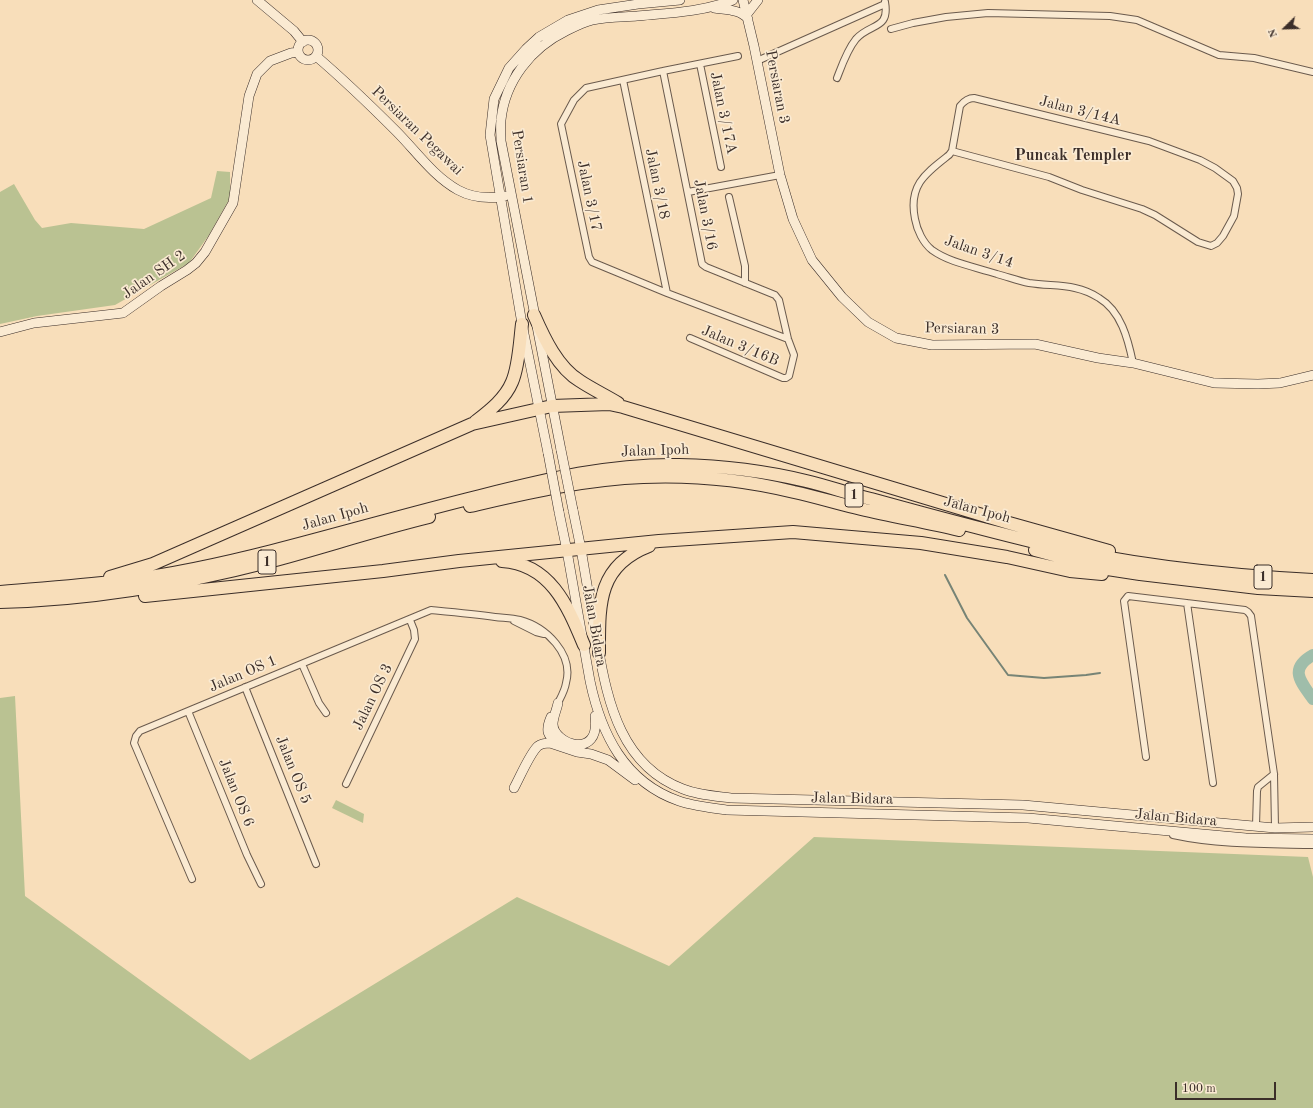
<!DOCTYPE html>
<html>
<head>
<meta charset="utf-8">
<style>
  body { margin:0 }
  #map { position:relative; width:1313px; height:1108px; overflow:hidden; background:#f8deba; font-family:"Old Standard TT",serif }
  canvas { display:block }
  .north { position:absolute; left:1265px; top:8px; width:40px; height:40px; -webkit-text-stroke:3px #faead2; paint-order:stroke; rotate:247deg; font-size:11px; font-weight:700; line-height:16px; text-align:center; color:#3b2e29 }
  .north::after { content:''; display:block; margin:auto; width:14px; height:18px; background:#3b2e29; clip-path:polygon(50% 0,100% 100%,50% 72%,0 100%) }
  .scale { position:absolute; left:1175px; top:1082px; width:101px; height:18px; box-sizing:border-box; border:2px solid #3b2e29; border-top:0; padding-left:5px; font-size:12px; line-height:14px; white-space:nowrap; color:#3b2e29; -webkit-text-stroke:3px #faead2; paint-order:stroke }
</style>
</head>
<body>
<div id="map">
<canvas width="1313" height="1108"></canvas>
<div class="north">N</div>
<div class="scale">100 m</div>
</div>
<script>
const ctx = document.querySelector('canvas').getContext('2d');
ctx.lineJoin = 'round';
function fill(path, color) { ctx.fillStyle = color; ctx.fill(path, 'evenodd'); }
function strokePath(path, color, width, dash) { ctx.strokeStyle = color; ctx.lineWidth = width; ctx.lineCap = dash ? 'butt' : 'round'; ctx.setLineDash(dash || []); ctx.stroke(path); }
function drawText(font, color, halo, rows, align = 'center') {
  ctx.font = font + ' "Old Standard TT",serif'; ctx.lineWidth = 3.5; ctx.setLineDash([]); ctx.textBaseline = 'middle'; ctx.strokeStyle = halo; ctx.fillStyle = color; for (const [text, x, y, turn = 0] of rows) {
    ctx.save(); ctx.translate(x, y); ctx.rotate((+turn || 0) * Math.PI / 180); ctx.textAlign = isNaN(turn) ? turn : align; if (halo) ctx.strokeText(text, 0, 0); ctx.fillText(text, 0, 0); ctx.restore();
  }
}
const green = new Path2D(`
  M217 171 230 172V198L209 235 189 263 115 305 37 316 0 324V192L14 184 35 220 42 228 71 223 144 229 211 198Z
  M15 696 25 896 250 1060 517 897 669 966 814 837 1308 857 1313 877V1108H0V698Z
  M336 800 364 814 363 823 332 808Z`);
const stream = new Path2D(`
  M945 575 967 618 1008 675 1044 678 1086 675 1100 673`);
const river = new Path2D(`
  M1313 655C1288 669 1301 682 1313 699`);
const street = new Path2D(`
  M891 29 913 23 946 17 988 13 1110 16 1137 20 1219 55 1254 58 1313 72
  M738 56 663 71 586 88 574 100 561 124 589 257 592 262 667 293 788 339
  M757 61 885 4
  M700 64 721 167
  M663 71 702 264 706 267 775 295 779 300 788 339 794 355 789 376 786 378H783L690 338
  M837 78C842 65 847 50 856 39 870 23 890 30 885 2
  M623 80 667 293
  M952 151 1049 177 1082 190 1142 209 1155 215 1198 242 1211 246 1217 243 1223 236 1234 216 1238 194 1237 188 1233 181 1215 168 1200 160 1149 141 974 98C968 98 964 101 960 106L952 151 949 155C926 173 908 185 915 219 917 230 923 243 932 250 950 263 976 267 997 274 1008 277 1019 281 1029 283 1055 287 1076 283 1099 298 1121 311 1128 339 1133 363
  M688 192 780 175
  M729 197 745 266V283
  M1187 603 1213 783
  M514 621 536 632 544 634
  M302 664 319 703 326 713
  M245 687 316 864
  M188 711 247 855 261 884
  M1146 757 1124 601 1128 596 1245 610 1248 612 1251 616 1274 774 1275 828
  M346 784 415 639 414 630 410 620
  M1256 826 1257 791 1258 787 1274 774
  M1173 835C1219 845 1266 844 1313 845
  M192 879 134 743 136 736 140 731 431 610C452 612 474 614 495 617 503 618 512 618 520 620 546 627 574 654 566 683 565 690 561 697 558 703`);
const secondary = new Path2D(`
  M257 0 294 31 303 42
  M743 0 754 46 780 175 793 219 812 260 842 297 868 322 896 338 932 345 1035 344 1098 358 1133 363 1214 383 1258 384 1280 383 1313 375
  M714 8C726 10 740 9 748 19
  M747 14 758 0
  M298 50a10 10 0 1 1 20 0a10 10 0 1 1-20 0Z
  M316 56C344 80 370 105 396 131 416 151 433 176 458 190 473 198 489 199 505 196
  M0 332 34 323 123 313 161 286 187 270 196 263 205 252 233 203 249 96 257 74 270 61 291 53 298 52
  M561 450 501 141C501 134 500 127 501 120 505 81 531 48 566 31 574 27 583 22 592 20 606 17 622 17 637 16 670 13 702 12 733 0
  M548 453 522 324 490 135 494 99 509 68 526 49 539 37 568 20 598 10 638 4 680 0
  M573 510 581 549 595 632
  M559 512 567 551 590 681C601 733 624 782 679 801 694 806 711 808 727 810L1028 818 1246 838 1313 839
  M598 647C608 704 622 766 683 789 698 795 715 796 731 798L1023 805 1275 828 1313 827
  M558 703C557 709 553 717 553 724 553 744 601 761 595 716
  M551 717C545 731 547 736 559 744
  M514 788C520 777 530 753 538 746 542 743 546 743 550 743L577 752 591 754 608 760 635 780`);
const highway = new Path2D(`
  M534 315C544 338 558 368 580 381 592 389 605 395 618 403
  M475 422C489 411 505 399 512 382 519 366 520 340 522 324
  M470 506C527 493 585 479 643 477 693 475 745 480 794 492 817 497 839 504 861 509 894 517 927 522 959 530
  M1035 550 1101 568 1140 574 1258 588 1313 591
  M502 561C551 564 568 607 584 645
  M110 577 153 564 472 424 552 406 609 404 623 407 1009 523 1109 551
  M0 592C42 588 85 586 127 580 176 574 225 563 272 551 342 533 411 513 480 496 548 479 609 464 679 465 722 466 765 471 806 481 828 486 849 494 871 499 929 515 988 531 1047 545 1134 566 1223 575 1313 580
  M145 596 383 571 459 561 659 541 793 532 921 543 1007 557 1070 571 1102 574
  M0 602C92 600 183 584 272 561 324 547 376 530 429 517
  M599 653C599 605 597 566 649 546`);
const secondaryBridge = new Path2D(`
  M561 450 573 510
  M548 453 559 512`);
const shields = [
  [854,495,18],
  [267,562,18],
  [1263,577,18]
];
const shieldNames = [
  ["1",854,495],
  ["1",267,562],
  ["1",1263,577]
];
const streetNames = [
  ["Persiaran 3",777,87,79],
  ["Jalan 3/14A",1080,111,14],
  ["Jalan 3/17A",723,113,78],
  ["Persiaran Pegawai",417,131,44],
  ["Persiaran 1",522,167,81],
  ["Jalan 3/18",657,184,78],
  ["Jalan 3/17",589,196,78],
  ["Jalan 3/16",705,215,79],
  ["Jalan 3/14",979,252,19],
  ["Jalan SH 2",154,275,-35],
  ["Persiaran 3",962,329,1],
  ["Jalan 3/16B",740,346,23],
  ["Jalan Ipoh",655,451,-2],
  ["Jalan Ipoh",977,510,15],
  ["Jalan Ipoh",335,517,-16],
  ["Jalan Bidara",594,626,80],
  ["Jalan OS 1",243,674,-23],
  ["Jalan OS 3",373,697,-64],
  ["Jalan OS 5",293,770,68],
  ["Jalan OS 6",236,793,68],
  ["Jalan Bidara",852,799,1],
  ["Jalan Bidara",1176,818,5]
];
const neighbourhoodNames = [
  ["Puncak Templer",1073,156]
];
fill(green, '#bac292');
strokePath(stream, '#778476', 2);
strokePath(river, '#9fbdaa', 12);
strokePath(street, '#6a5a4d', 8);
strokePath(secondary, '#3b2e29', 10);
strokePath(highway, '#3b2e29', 14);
strokePath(street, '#faead2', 6);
strokePath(secondary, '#faead2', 9);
strokePath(highway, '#f8deba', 12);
strokePath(secondaryBridge, '#3b2e29', 10, []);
strokePath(secondaryBridge, '#faead2', 9);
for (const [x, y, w] of shields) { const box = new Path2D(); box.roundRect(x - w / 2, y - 12, w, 24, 3); ctx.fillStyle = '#faead2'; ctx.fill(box); strokePath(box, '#3b2e29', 1); }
drawText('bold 14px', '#3b2e29', null, shieldNames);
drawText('15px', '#3b2e29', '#faead2', streetNames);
drawText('bold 16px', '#3b2e29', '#faead2', neighbourhoodNames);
</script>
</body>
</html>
